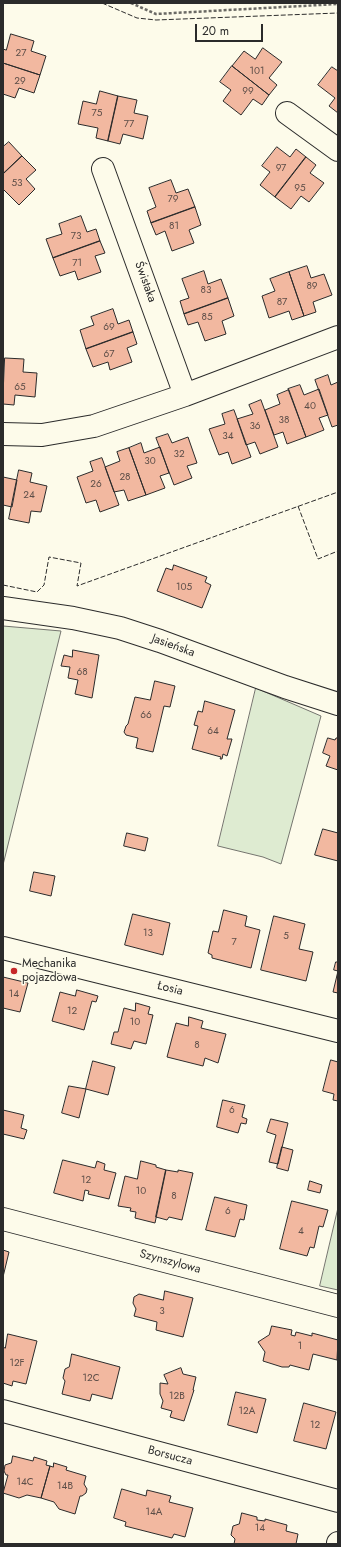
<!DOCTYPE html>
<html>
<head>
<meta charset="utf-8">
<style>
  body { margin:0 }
  #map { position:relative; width:341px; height:1547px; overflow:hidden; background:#fdfbea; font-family:Jost,sans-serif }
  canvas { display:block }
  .frame { position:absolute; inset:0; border:4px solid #2b2b2b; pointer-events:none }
  .scale { position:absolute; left:195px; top:24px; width:68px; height:18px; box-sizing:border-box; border:2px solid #2b2b2b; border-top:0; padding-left:5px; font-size:12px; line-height:14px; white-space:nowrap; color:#2b2b2b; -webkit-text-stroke:3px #fdfbea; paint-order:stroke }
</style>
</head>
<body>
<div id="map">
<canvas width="341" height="1547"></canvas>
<div class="frame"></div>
<div class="scale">20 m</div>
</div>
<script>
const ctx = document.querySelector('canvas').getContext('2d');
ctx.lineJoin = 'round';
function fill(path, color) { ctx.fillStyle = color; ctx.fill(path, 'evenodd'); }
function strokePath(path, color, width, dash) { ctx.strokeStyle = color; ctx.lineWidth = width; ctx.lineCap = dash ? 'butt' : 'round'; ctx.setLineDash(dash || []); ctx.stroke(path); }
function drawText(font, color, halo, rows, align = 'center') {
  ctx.font = font + ' Jost,sans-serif'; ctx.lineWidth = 3; ctx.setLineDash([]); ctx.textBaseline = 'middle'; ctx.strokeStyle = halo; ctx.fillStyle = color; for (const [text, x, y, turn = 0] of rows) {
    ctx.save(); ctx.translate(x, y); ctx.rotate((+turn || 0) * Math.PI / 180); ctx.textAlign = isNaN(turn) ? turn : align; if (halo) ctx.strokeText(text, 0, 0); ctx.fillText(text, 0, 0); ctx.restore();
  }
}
const green = new Path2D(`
  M3 626 61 631 3 865Z
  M256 688 321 716 281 864 263 857 218 846Z
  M338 1208V1290L320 1286Z`);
const building = new Path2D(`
  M11 34 34 41 31 51 46 56 40 75 3 63V49L6 50Z
  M263 48 282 62 269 78 277 85 269 95 232 66 244 51 255 59Z
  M3 63 40 75 34 93 19 88 15 98 3 94Z
  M232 66 269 95 262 105 253 99 241 115 223 101 231 90 220 82Z
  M332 67 338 71V113L329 106 335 98 318 85Z
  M100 91 118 96 108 141 96 138 98 128 78 124 83 101 96 104Z
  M118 96 137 100 134 113 148 116 143 139 123 134 120 144 108 141Z
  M9 142 22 156 3 174V147Z
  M277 147 290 157 296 149 306 157 275 197 260 185 270 172 262 166Z
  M22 156 36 170 26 179 35 189 19 205 4 190 3 191V174Z
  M306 157 316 165 310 173 324 183 309 202 301 196 291 209 275 197Z
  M171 180 176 193 188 189 195 207 151 223 147 211 156 207 149 188Z
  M195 207 201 225 189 230 194 243 172 251 165 231 156 235 151 223Z
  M81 216 87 232 96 229 100 241 53 258 46 239 62 234 59 224Z
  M100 241 105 253 95 256 101 272 78 280 75 271 60 276 53 258Z
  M307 266 311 278 324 274 332 295 313 302 316 312 304 316 289 272Z
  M204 271 208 284 221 279 228 298 184 314 180 301 189 298 182 279Z
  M289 272 304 316 292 320 289 311 269 318 262 296 275 291 270 279Z
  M228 298 234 316 222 321 226 334 205 341 198 322 188 325 184 314Z
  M113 309 118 324 129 320 133 332 86 349 80 330 94 325 91 317Z
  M133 332 137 344 127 348 132 362 110 370 108 362 93 367 86 349Z
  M5 358 24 359 23 372 37 373 35 397 15 395 14 405 3 404Z
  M328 375 331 385 338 382V425L332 427 315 380Z
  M300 385 304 395 319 389 328 415 319 418 324 430 306 437 288 389Z
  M289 390 306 437 287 444 283 432 274 435 265 410 280 404 277 395Z
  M261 400 278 447 260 454 255 442 246 445 237 419 253 414 249 405Z
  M234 410 251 457 232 464 228 452 219 455 209 429 225 424 222 414Z
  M168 434 172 443 188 437 197 463 187 466 192 478 174 485 156 438Z
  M141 443 144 453 160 447 169 473 160 476 165 488 146 495 129 448Z
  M129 448 146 495 128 501 124 490 114 492 105 467 120 461 117 452Z
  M102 458 119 505 100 512 96 500 86 503 77 477 93 471 90 462Z
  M19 470 32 473 30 482 47 486 41 512 31 511 29 523 9 519Z
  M3 477 17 480 12 507 3 505Z
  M174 565 207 577 205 582 211 585 202 608 157 591 166 568 172 570Z
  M73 650 99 655 92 698 75 694 78 680 68 678 70 667 61 666 64 655 72 657Z
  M155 681 175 686 170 707 164 706 153 752 136 748 138 738 126 735 124 732 126 726 128 724 135 697 150 700Z
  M205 701 235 710 227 739H232L227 756 223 754 222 759H220L221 757 192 749 198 726 194 725 198 711 202 712Z
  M328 738 335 740 336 738H338V770L326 766 330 756 323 753Z
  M323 829 338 833V861L315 855Z
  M127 833 148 838 145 851 124 846Z
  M34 872 55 876 51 896 30 891Z
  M224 910 247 916 245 926 260 930 251 968 212 958V955L208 953 213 931 218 932Z
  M133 914 170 923 163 955 125 945Z
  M274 916 305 924 299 949 313 952 306 981 261 970Z
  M336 962H338V993L333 992 338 971 334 970Z
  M3 977 28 983 20 1012 3 1008Z
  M77 990 98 996 96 1002 92 1001 84 1030 52 1021 60 992 75 996Z
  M136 1003 150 1007 148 1014 153 1015 146 1044 134 1041 131 1049 111 1044 114 1032H118L124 1008 135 1011Z
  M189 1017 203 1021 201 1028 226 1034 218 1063 205 1058 203 1066 167 1057 176 1023 188 1026Z
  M331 1060 338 1062V1101L333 1100 334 1094 323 1091Z
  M93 1061 115 1067 108 1095 86 1089Z
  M69 1086 86 1089 79 1118 62 1113Z
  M223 1100 245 1105 242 1117 247 1119 246 1124 241 1123 238 1133 217 1127Z
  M3 1110 24 1115 21 1128 27 1130 24 1139 3 1134Z
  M271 1119 288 1123 278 1164 269 1162 276 1135 267 1132Z
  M282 1147 293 1150 288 1171 277 1168Z
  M63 1160 95 1168 97 1161 105 1164 104 1170 116 1173 109 1199 88 1194 89 1191 85 1190 83 1201 54 1193Z
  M141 1161 156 1165V1167L166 1170 155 1223 135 1218 136 1212 130 1211 131 1208 118 1206 125 1176 137 1179Z
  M166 1170 178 1172V1170L193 1173 182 1220 169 1217 167 1220 156 1217Z
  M310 1181 322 1185 320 1193 308 1190Z
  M215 1197 247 1205 244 1220 240 1219 235 1237 206 1230Z
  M292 1201 328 1210 323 1227 319 1226 314 1248 310 1247 307 1256 280 1249Z
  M3 1250 9 1252 3 1277Z
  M165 1291 193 1298 183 1337 156 1330 157 1322 134 1316 136 1309 133 1303 134 1297 139 1294 163 1300Z
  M272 1326 292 1330 291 1335 295 1336 296 1332 312 1336V1333L338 1340 337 1360 313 1354 309 1370 290 1365 289 1367H282L263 1361 265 1352 258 1342 269 1335Z
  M8 1334 37 1341 26 1384 13 1381 12 1386 3 1383V1347L5 1348Z
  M72 1354 120 1367 112 1399 92 1394 90 1401 62 1394 65 1381 63 1378 65 1369 69 1367Z
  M181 1368 183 1374 196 1377 193 1390H194L184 1421 170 1417 172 1411 161 1408 163 1401 160 1394V1383L168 1384 164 1375Z
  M236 1392 266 1399 257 1433 228 1425Z
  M304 1403 336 1412 326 1449 294 1441Z
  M13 1456 33 1461 34 1457 47 1461 46 1465 50 1466 41 1498 27 1495 19 1498 3 1493 8 1475H6L4 1471 5 1465 11 1463Z
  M54 1463 67 1467 66 1470 86 1476 84 1484 87 1489 86 1493 82 1496H80L75 1514 59 1509 54 1502 41 1498 50 1466 53 1467Z
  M122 1489 146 1496 147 1490 171 1496 169 1502 193 1508 185 1537 174 1534 172 1538 125 1526 126 1522 114 1518Z
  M242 1513 257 1517V1520L265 1521V1519L287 1525 286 1531 298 1534 296 1544H234L235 1539 231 1535 233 1526 239 1524Z`);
const path = new Path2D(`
  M131 3 156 14 338 4`);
const minor = new Path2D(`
  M287 113 338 150
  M103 169 185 395
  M3 434 42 435 94 426 185 395 338 337
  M3 608 73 618 120 628 160 641 285 687 338 704
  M3 948 338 1031
  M3 1219 338 1306
  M3 1411 338 1501
  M338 1544V1543`);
const fence = new Path2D(`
  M102 3 137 18 156 20 338 13
  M298 506 318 559 338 551
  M3 585 37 592 44 585 49 557 81 563 77 586 338 492`);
const markers = [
  [14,971,4,"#c62828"]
];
const numberNames = [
  ["27",21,54],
  ["101",257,72],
  ["29",20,82],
  ["99",248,92],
  ["75",97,114],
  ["77",129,125],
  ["97",281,169],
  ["53",17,184],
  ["95",300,189],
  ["79",173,200],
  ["81",174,227],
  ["73",76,237],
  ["71",77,264],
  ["89",312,287],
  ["83",206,291],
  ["87",282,303],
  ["85",207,318],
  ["69",109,328],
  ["67",109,355],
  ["65",20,388],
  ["40",310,407],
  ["38",284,421],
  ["36",255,427],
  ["34",228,437],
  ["32",179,455],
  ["30",150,462],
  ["28",125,478],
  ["26",96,485],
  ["24",29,496],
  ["105",184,588],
  ["68",82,673],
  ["66",146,716],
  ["64",213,732],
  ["13",148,934],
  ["5",286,937],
  ["7",234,943],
  ["14",14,995],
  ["12",72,1012],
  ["10",135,1023],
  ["8",197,1046],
  ["6",232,1111],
  ["12",86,1181],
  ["10",141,1192],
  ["8",174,1197],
  ["6",228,1212],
  ["4",301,1232],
  ["3",162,1312],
  ["1",300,1347],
  ["12F",17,1364],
  ["12C",91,1379],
  ["12B",177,1397],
  ["12A",247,1412],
  ["12",315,1426],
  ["14C",25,1483],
  ["14B",65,1487],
  ["14A",154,1513],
  ["14",260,1529]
];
const streetNames = [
  ["Świstaka",145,282,70],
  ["Jasieńska",173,646,20],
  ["Łosia",170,989,14],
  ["Szynszylowa",170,1262,15],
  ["Borsucza",170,1456,15]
];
const poiNames = [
  ["Mechanika",22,964],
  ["pojazdowa",22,978]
];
fill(green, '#deebd1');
strokePath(green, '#74746e', 1);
fill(building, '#f2b8a0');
strokePath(building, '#2b2b2b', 1);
strokePath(minor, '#2b2b2b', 24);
strokePath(path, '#6a6964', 2.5, [3, 2]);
strokePath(minor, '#fdfbea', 22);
strokePath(fence, '#2b2b2b', 1, [5, 2]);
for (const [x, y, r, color] of markers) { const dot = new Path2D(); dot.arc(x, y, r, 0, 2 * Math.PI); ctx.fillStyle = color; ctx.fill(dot); strokePath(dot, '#fdfbea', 1.5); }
drawText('10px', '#5d4e48', null, numberNames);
drawText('12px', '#2b2b2b', '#fdfbea', streetNames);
drawText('12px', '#2b2b2b', '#fdfbea', poiNames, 'left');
</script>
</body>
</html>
